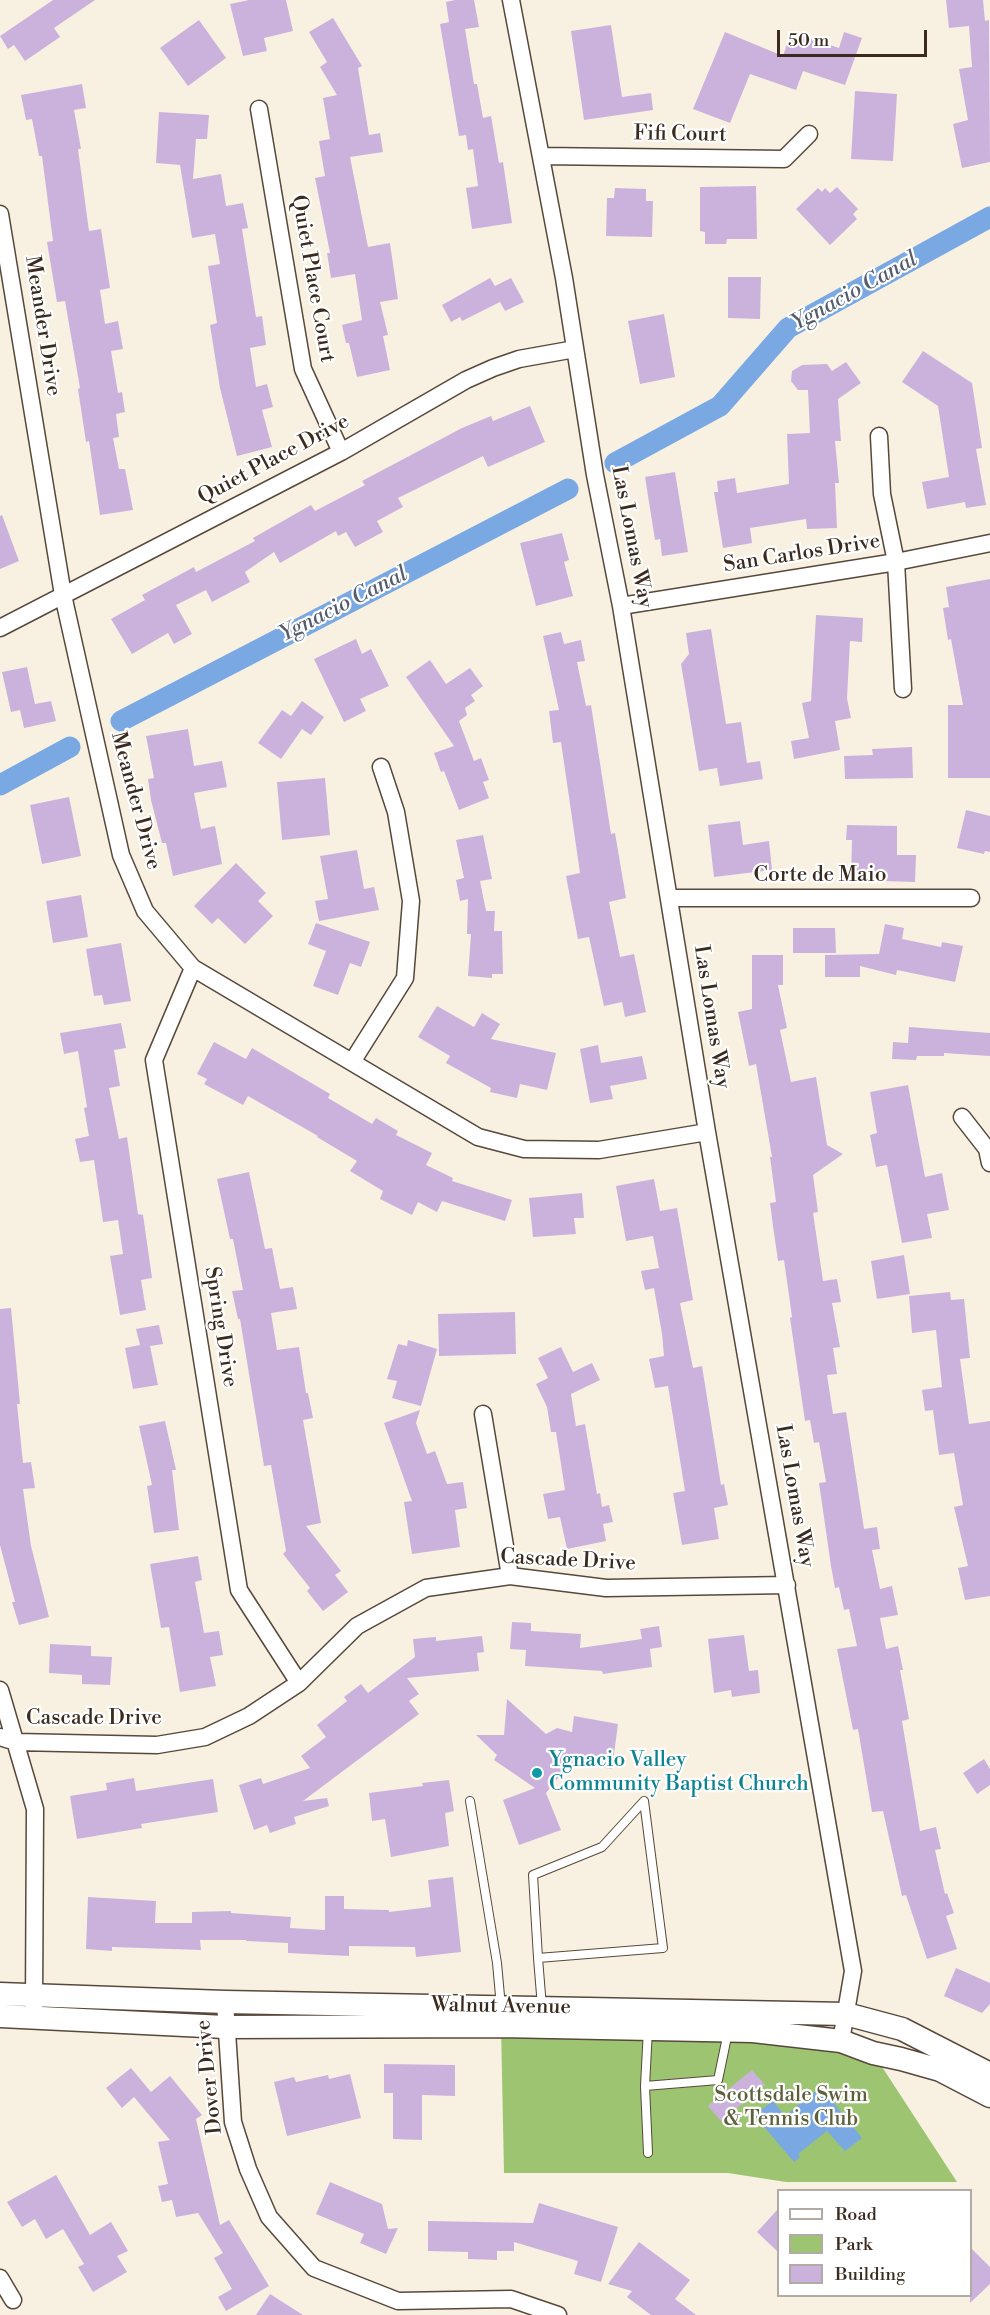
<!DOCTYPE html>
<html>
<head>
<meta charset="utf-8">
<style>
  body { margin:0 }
  #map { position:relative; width:990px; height:2315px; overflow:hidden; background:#f8f1e2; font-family:"Libre Bodoni",serif }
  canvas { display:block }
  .legend { position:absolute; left:777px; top:2189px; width:195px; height:108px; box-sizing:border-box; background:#fff; border:2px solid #b1aaa5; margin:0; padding:8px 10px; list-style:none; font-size:18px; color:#3b2a1e }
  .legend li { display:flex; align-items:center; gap:12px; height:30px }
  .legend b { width:30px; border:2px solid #b1aaa5 }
  .scale { position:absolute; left:777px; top:30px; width:150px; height:27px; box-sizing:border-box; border:3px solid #3b2a1e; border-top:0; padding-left:8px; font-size:18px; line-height:21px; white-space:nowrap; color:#3b2a1e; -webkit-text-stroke:4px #fff; paint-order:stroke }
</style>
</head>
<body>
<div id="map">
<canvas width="990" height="2315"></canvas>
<ul class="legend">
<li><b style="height:8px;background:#fff"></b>Road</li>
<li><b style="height:16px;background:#9dc571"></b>Park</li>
<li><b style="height:16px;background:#cbb2dd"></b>Building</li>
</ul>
<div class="scale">50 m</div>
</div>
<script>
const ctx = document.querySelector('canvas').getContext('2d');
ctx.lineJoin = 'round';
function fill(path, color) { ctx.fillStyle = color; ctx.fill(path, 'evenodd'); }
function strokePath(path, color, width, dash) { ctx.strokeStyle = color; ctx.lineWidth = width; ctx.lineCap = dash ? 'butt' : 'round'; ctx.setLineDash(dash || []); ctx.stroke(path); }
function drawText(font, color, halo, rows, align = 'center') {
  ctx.font = font + ' "Libre Bodoni",serif'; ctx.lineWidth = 4.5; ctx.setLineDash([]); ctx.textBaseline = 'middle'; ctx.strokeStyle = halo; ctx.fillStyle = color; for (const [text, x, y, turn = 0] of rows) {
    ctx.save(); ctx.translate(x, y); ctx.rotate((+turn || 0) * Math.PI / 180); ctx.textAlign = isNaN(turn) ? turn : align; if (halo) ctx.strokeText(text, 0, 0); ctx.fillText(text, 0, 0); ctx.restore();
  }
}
const green = new Path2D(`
  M501 2026 641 2028 873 2053 957 2182H786L728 2173H504Z`);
const water = new Path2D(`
  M821 2087 862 2138 845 2151 827 2131 798 2154 800 2157 794 2162 754 2115 773 2101 785 2116Z`);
const canal = new Path2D(`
  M615 463 720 406 788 328 990 217
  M121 721 568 489
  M0 785 70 747`);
const building = new Path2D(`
  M53 0H95L54 28 60 37 25 61 14 45 8 49 0 36Z
  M249 0H286L293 31 264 38 267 51 243 56 230 4Z
  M455 0H474L479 27 465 29 474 84H477L483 118 491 116 499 163 503 162 512 223 472 229 466 188 478 186 473 149 468 150 466 135 459 136 440 24 449 22 446 2Z
  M946 0H983L985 21 989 20 990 162 962 168 953 124 968 120 959 69 972 67 969 26 949 28Z
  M333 18 362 66 358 68 369 135 380 133 383 152 350 157 368 247 390 243 398 299 380 302 388 335 383 336 390 370 357 377 349 343H346L342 325 362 320 355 274 331 278 327 253H330L315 178 325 176 319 141 330 139 323 98 337 95 320 67 327 62 309 32Z
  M199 20 226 58 188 86 160 48Z
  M611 25 622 97 651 93 653 110 584 120 571 31Z
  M725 32 783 56 791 32 839 48 844 32 862 38 845 85 803 71 796 90 750 74 730 123 693 109Z
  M82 84 86 108 74 110 81 149H78L89 231 101 229 110 288 100 290 105 324 118 321 123 349 111 351 118 393 122 392 125 412 116 414 119 437 113 438 119 469H125L133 510 100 515 89 441 86 442 78 389 80 388 65 301 57 302 47 242 53 241 42 156H39L32 119 26 120 21 95Z
  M855 91 897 94 893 161 851 159Z
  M159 112 209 115 207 139H196L193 179 221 174 226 206 243 203 248 228 242 229 256 317 262 316 266 345 250 348 256 387 267 384 273 407 262 410 272 447 237 456 220 388 210 325 217 323 208 266 220 264 215 234 192 238 180 165 156 163Z
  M756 186 757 239H727L726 244H705V232L700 231V187Z
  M837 187 858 209 853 214 857 219 830 245 796 209 818 188 822 192 825 188 830 193Z
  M615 188 646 189V201H653L652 237 606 236 607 198H614Z
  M728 277H761L760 319 728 318Z
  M490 278 495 286 511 278 524 302 505 311 500 302 462 321 460 317 451 322 442 305Z
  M664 314 675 377 640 384 628 321Z
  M923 351 972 383 982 448 976 449 986 505 966 508 965 502 927 509 922 482 949 477 938 406 902 382Z
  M846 362 861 383 838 399 841 441H835L839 483H835L837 528 807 529 806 519 750 528 752 543 723 548 714 492H718L717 481 735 478 737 493 789 484 787 434 810 433 808 390H798L791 381 792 371 802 365 827 364 832 371Z
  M530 406 545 442 488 467 483 456 398 498 403 507 377 521 383 532 355 547 346 532 338 536 336 531 280 563 274 552 245 572 250 582 212 602 206 590 176 605 192 634 174 644 168 633 132 654 111 619 145 600 142 595 194 567 196 572 255 541 253 538 311 505 315 511 365 485 362 481 462 428 491 416 493 421Z
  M675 472 688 552 662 556 660 539 655 540 645 477Z
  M2 515 19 561 0 569V516Z
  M562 533 569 560 564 562 573 596 536 606 520 543Z
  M990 579V778H948V705H963L951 639 948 640 943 608 949 607 946 587Z
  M816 615 863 618 862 642 850 641 847 698 851 718 835 721 840 750 794 759 791 741 809 738 802 703 811 701Z
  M711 629 726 724 741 722 747 763 760 761 763 779 720 786 717 768 699 771 681 664 689 654 686 633Z
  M561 632 564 644 581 640 585 661 577 662 586 706 591 705 611 834 615 833 626 898 609 902 620 957 634 954 646 1012 625 1017 622 1002 604 1006 589 937 578 939 566 876 580 873 561 742 553 743 549 711 559 710 543 636Z
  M356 639 362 654 371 649 389 686 360 699 366 711 344 722 314 659Z
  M430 660 446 684 470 668 483 686 471 695 475 701 465 708 467 715 459 721 474 761 481 758 489 780 483 782 489 798 459 810 444 771 441 772 434 753 454 746 406 677Z
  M27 667 35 704 51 701 56 721 24 728 20 710 11 712 2 672Z
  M302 701 324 717 311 735 302 729 281 759 258 743 282 710 291 716Z
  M188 729 194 766 222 761 227 787 194 793 201 829 215 826 222 864 173 876 166 843H162L151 800 148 779 154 778 146 736Z
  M912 747 913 778 845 779 844 756 873 755 872 749Z
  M325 778 330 835 282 840 277 782Z
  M69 797 81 856 42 864 30 805Z
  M966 810 990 816V852L985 851 984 854 957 848Z
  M740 821 743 845 769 841 772 870 714 877 708 825Z
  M847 825 897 826V855H916L915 882 851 880 852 840H846Z
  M483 835 492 879 480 881 486 911H495L494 931H502L503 974H492V978L468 976 471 934H467L468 899 460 901 456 880 464 878 456 840Z
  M357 850 364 889 374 887 379 910 319 921 315 901 328 899 320 856Z
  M236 863 266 893 258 901 273 916 245 944 218 918 212 924 194 906Z
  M81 895 88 937 53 943 46 901Z
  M316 923 370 942 361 967 350 963 338 995 313 986 326 951 308 944Z
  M885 924 904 928 902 939 941 947 942 942 963 946 955 982 897 970 896 975 860 966V977H825V955L879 954Z
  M793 928H835L836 953H793Z
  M121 943 131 1001 104 1005 102 995 94 996 86 949Z
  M752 955H783V985H778L787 1028 780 1030 791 1082 816 1077 827 1145 843 1154 813 1175 818 1212 813 1213 823 1281 837 1279 841 1302 832 1303 840 1347 833 1348 837 1374 827 1375 833 1414 846 1412 864 1529 877 1527 880 1549 872 1550 880 1589 892 1586 898 1615 880 1618 886 1649 898 1646 903 1670H900L909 1719 902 1721 920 1831 936 1827 941 1849 935 1850 945 1894 947 1893 954 1913 946 1916 957 1949 927 1959 906 1895 902 1896 883 1811 872 1812 858 1729 853 1730 837 1649 857 1646 849 1609 844 1610 839 1587 835 1588 831 1566 819 1483 826 1482 819 1442 814 1443 810 1420 805 1421 790 1318 792 1317 784 1260 778 1261 773 1226 770 1203 776 1202 770 1157H772L756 1064 749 1066 738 1012 752 1009Z
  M437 1006 474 1027 482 1013 500 1024 491 1039 556 1053 547 1090 520 1084 517 1098 490 1092 491 1088 446 1063 450 1056 418 1037Z
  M121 1023 126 1048 114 1050 120 1086 109 1088 119 1139 127 1137 138 1214 143 1215 152 1278 141 1280 146 1310 120 1315 110 1256 123 1254 118 1220 103 1222 94 1160 80 1162 75 1139 89 1136 84 1108 87 1107 78 1051 64 1054 60 1033Z
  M909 1027 990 1033V1056L944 1053V1056H917L916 1060 892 1059 893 1042 908 1043Z
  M214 1042 246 1059 252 1048 330 1094 328 1098 372 1124 376 1118 398 1131 396 1135 432 1153 426 1165 453 1178 452 1181 512 1200 505 1221 442 1201 437 1212 418 1202 412 1215 380 1199 383 1191 350 1171 357 1161 317 1137 318 1136 248 1096 243 1105 204 1084 207 1079 197 1074Z
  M598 1045 601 1063 642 1056 647 1079 610 1086 613 1099 590 1103 580 1049Z
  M908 1085 925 1177 942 1173 949 1210 927 1214 932 1238 902 1243 887 1165 876 1167 870 1135 877 1133 870 1092Z
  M249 1172 265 1249 272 1248 280 1289 293 1287 297 1309 271 1313 277 1350 299 1347 306 1393H308L313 1418 303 1420 321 1523 306 1526 341 1571 335 1575 348 1592 323 1611 307 1591 310 1588 283 1554 286 1551 271 1465 264 1466 240 1319H238L232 1291 243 1290 233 1239H230L217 1179Z
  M654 1179 660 1211 677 1208 693 1300 680 1303 693 1368 702 1366 721 1485 724 1484 728 1505 714 1508 719 1539 682 1545 673 1493 685 1491 668 1386 655 1388 649 1359 664 1356 662 1334 654 1288 645 1290 641 1271 659 1268 653 1236 626 1241 616 1186Z
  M582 1193 584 1218H574L576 1234 533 1237 529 1198Z
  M904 1255 910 1294 877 1299 871 1261Z
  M950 1292 951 1300 964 1299 970 1358 960 1359 969 1424 990 1421V1596L965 1600 958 1568 968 1566 954 1507 963 1505 954 1453 939 1455 933 1410 925 1411 922 1390 942 1387 936 1330 912 1333 909 1296Z
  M11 1308 20 1404H17L23 1463 31 1462 35 1488 23 1489 31 1546 49 1617 19 1625 12 1602H15L0 1545V1309Z
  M515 1312 516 1354 439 1356 438 1314Z
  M159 1325 163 1344 150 1346 158 1385 133 1389 125 1348 140 1345 136 1329Z
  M408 1340 437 1349 421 1406 392 1398 397 1381 387 1379 398 1344 407 1346Z
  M561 1347 573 1372 592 1363 600 1380 571 1394 576 1426 585 1424 597 1494 600 1493 602 1507 609 1505 613 1522 603 1524 606 1541 567 1549 560 1517 548 1519 543 1494 565 1490 556 1432H551L547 1407 536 1384 548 1378 538 1358Z
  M420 1410 416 1423 427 1454 435 1451 447 1484 463 1482 467 1508 455 1510 460 1547 412 1554 404 1502 412 1501 384 1423Z
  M165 1421 176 1470H172L179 1530 154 1533 147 1486 152 1485 139 1426Z
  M198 1556 202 1580 195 1582 204 1633 219 1631 223 1655 210 1657 216 1686 180 1692 169 1627 161 1628 150 1564Z
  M512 1622 531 1623V1631L581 1634 580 1648 642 1639 640 1629 659 1626 662 1647 650 1649 652 1667 603 1674 602 1671 525 1666 526 1650 510 1649Z
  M744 1635 749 1671 758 1670 760 1693 732 1697 731 1690 714 1693 708 1639Z
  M482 1636 484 1652 477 1653 479 1671 407 1678 419 1694 409 1701 419 1714 303 1801 327 1798 329 1806 294 1817 296 1824 270 1833 267 1825 254 1830 239 1785 261 1778 263 1784 310 1768 301 1756 326 1737 317 1725 347 1701 344 1697 361 1684 368 1693 415 1657 413 1639 436 1637V1641Z
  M50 1644 91 1646V1656L112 1657 110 1685 82 1684V1675L49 1673Z
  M507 1699 546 1734 557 1728 572 1732 574 1716 618 1724 612 1769 570 1763 546 1793 561 1830 519 1845 503 1800 535 1788 494 1760 497 1755 476 1735H504Z
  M984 1759 990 1769V1785L977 1794 963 1773Z
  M134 1778 136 1791 213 1779 218 1812 141 1824 142 1828 77 1839 70 1796 107 1790 106 1783Z
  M449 1780 454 1811 445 1813 449 1846 391 1857 385 1819 372 1821 369 1793 423 1786 422 1783Z
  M453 1877 461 1952 416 1957 415 1947 349 1946V1956L328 1955 288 1953V1943L246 1941V1940H200L201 1950 112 1947V1951L86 1949 88 1897 156 1901 155 1923H192V1912L231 1911V1913L291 1917 290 1928 325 1930V1896H344V1909L389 1910V1912L431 1907 428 1880Z
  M956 1968 990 1983V2004L982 2013 944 1996Z
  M384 2064 455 2065V2096L422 2095V2140L393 2139V2093H384Z
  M131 2068 151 2092 170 2076 202 2115 196 2119 220 2225 229 2220 269 2286 226 2311 218 2297 232 2289 214 2258 223 2253 198 2213 176 2217 172 2200 162 2202 158 2186 168 2184 158 2142 170 2140 134 2097 122 2108 106 2088Z
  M752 2070 765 2085 721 2121 708 2106Z
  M350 2074 361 2118 287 2136 274 2082 294 2077 296 2082 328 2075 329 2079Z
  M56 2175 90 2235 111 2222 128 2251 117 2256 127 2272 93 2292 78 2267 84 2264 63 2229 46 2239 35 2219 22 2227 7 2202Z
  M330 2182 382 2204 388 2229 398 2228 386 2254 360 2243 364 2234 316 2214Z
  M539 2203 618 2227 601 2282 574 2274 578 2261 514 2242V2251H497V2260L468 2259V2252L428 2251V2221L533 2223Z
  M778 2209V2252L757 2232Z
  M639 2242 690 2280 675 2299 696 2315H651L627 2297 632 2291 608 2284Z
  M970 2247 990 2267V2284L970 2303Z
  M270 2294 303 2315H256Z`);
const lane = new Path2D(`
  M470 1801 497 1963 501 2007
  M538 1958 533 1875 602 1847 644 1801 663 1948 538 1958 542 2007
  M648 2029 645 2086 718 2080 728 2032
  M645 2086 648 2153`);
const street = new Path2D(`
  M511 0 564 278 595 475 621 606 707 1132 853 1971 841 2041
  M259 109 303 369 341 452
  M541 156 784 159 809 134
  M0 214 63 595 121 855 145 911 193 968 478 1137 524 1149 599 1150 707 1132
  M879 436 882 494 896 562 903 689
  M621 606 896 562 990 543
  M0 628 341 452 466 380 493 368 519 359 575 349
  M669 898H971
  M193 968 154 1060 239 1590 299 1683
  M352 1062 405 978 411 901 396 812 381 767
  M962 1117 987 1149 990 1163
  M483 1414 510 1576
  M0 1690 35 1809 34 2007
  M0 1737 16 1742 157 1745 205 1737 249 1716 299 1683 357 1626 426 1588 510 1576 606 1588 787 1585
  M225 2002 233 2122 248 2169 269 2217 314 2268 398 2301 511 2299 558 2315
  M0 2278 13 2300`);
const secondary = new Path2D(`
  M0 1994 225 2002 846 2014 902 2029 990 2074
  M0 2016 225 2027 501 2026 753 2031 841 2041 873 2053 901 2059 940 2070 990 2096`);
const markers = [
  [537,1773,6,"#0f9aa8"]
];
const streetNames = [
  ["Fifi Court",680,135,1],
  ["Quiet Place Court",312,279,80],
  ["Meander Drive",42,326,81],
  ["Quiet Place Drive",274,460,-28],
  ["Las Lomas Way",631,537,79],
  ["San Carlos Drive",802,554,-9],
  ["Meander Drive",135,801,75],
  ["Corte de Maio",820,876],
  ["Las Lomas Way",711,1017,81],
  ["Spring Drive",220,1327,81],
  ["Las Lomas Way",794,1496,80],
  ["Cascade Drive",568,1561,3],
  ["Cascade Drive",94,1719],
  ["Walnut Avenue",501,2007,1],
  ["Dover Drive",210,2077,-96]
];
const cultureNames = [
  ["Ygnacio Valley",549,1761],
  ["Community Baptist Church",549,1785]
];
const parkNames = [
  ["Scottsdale Swim",791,2096],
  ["& Tennis Club",791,2120]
];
const waterNames = [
  ["Ygnacio Canal",855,292,-29],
  ["Ygnacio Canal",344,605,-27]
];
fill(green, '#9dc571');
fill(water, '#79a8e3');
strokePath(canal, '#79a8e3', 21);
fill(building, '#cbb2dd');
strokePath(lane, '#57483b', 10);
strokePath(street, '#57483b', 19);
strokePath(secondary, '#57483b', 25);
strokePath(lane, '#fff', 8);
strokePath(street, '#fff', 16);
strokePath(secondary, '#fff', 22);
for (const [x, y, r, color] of markers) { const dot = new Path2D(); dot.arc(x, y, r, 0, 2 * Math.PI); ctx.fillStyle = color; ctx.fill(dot); strokePath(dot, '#fff', 2); }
drawText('21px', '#3b2a1e', '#fff', streetNames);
drawText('21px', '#0d838f', '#fff', cultureNames, 'left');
drawText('21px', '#5d603b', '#fff', parkNames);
drawText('italic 22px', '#545c6d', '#fff', waterNames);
</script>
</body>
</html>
